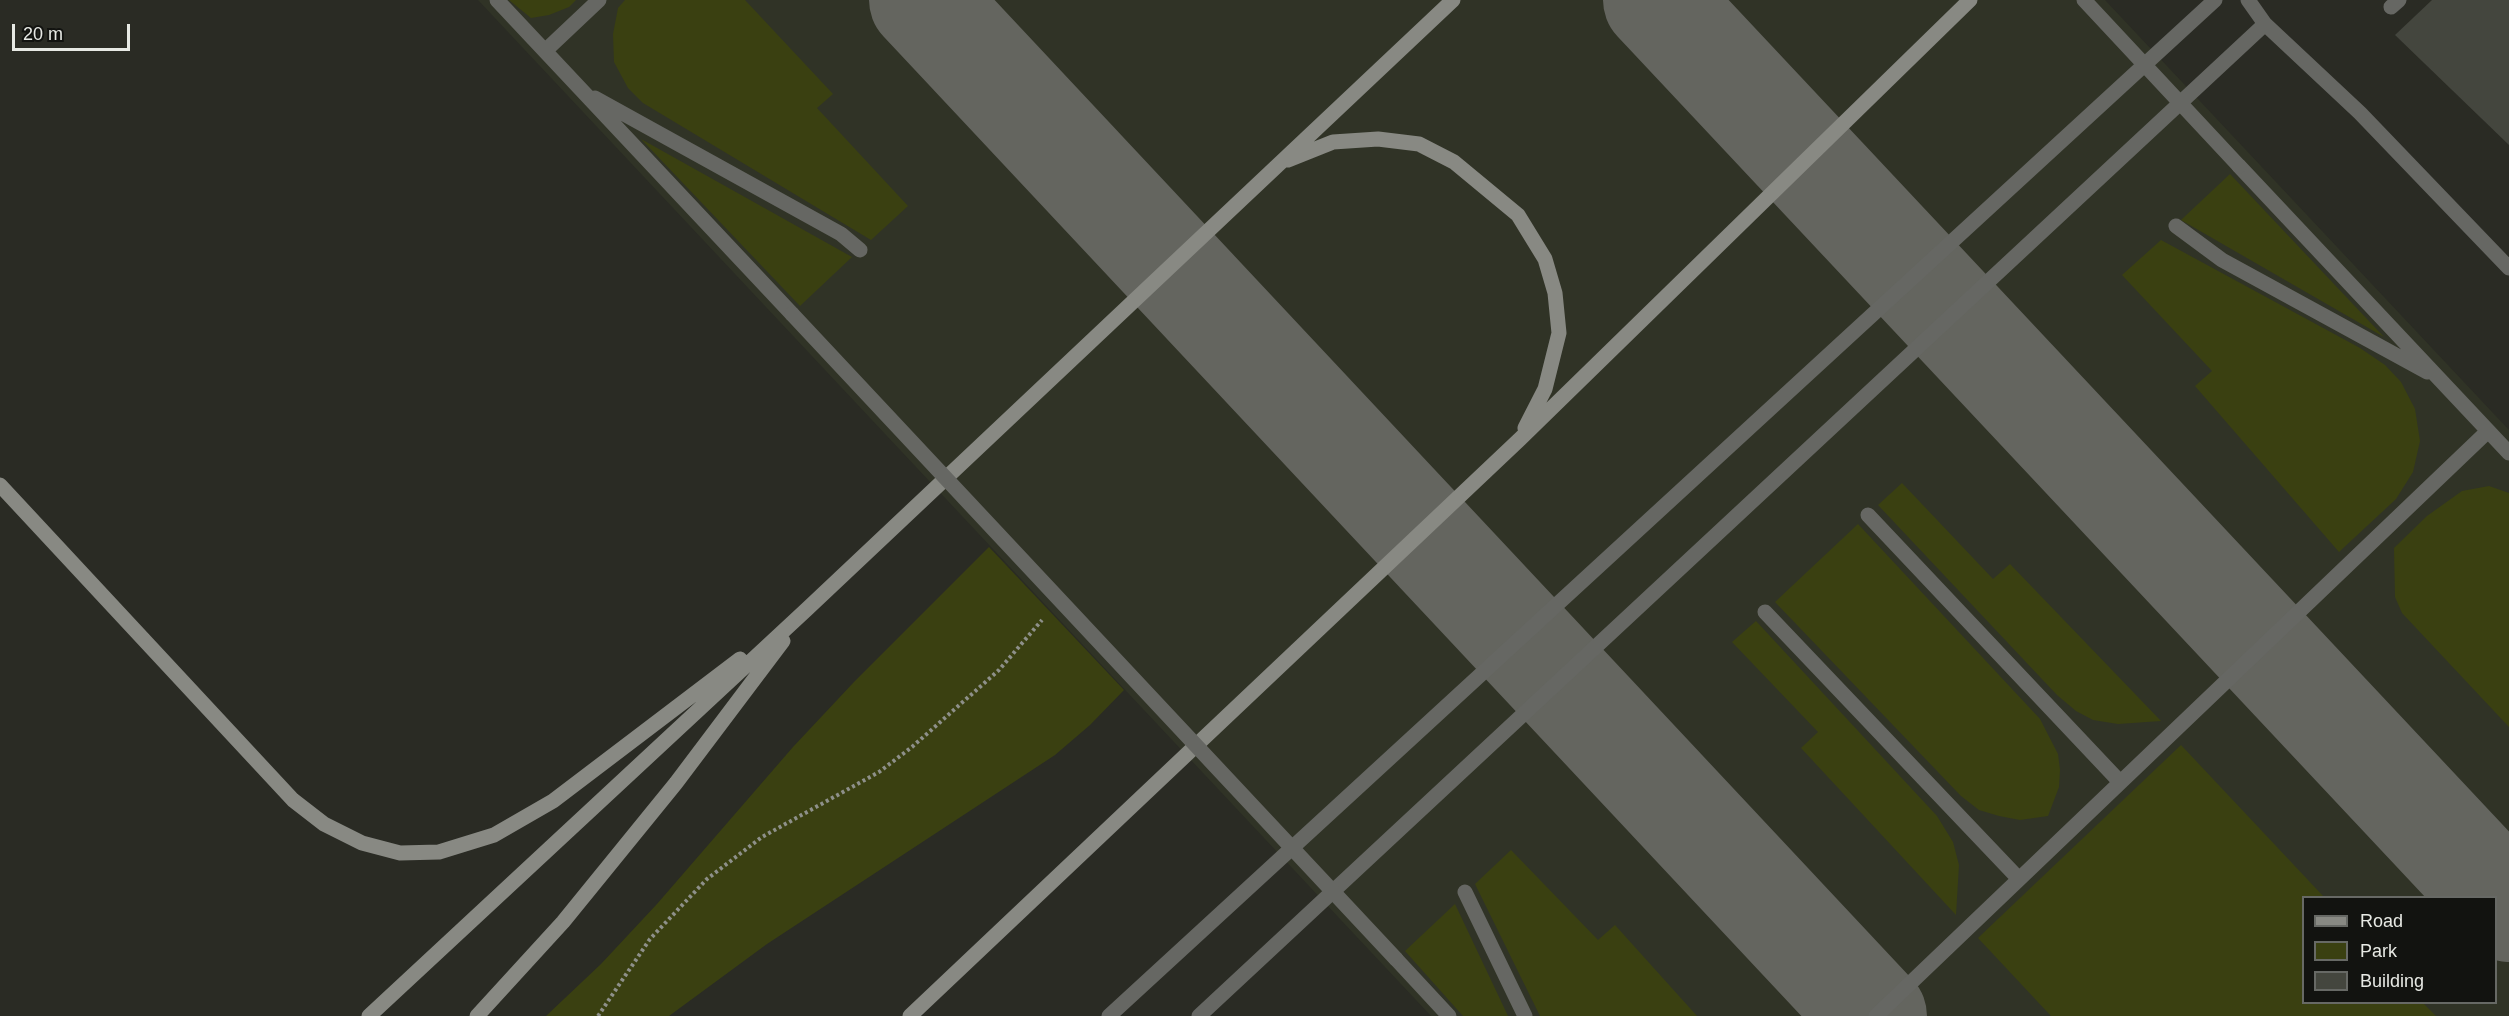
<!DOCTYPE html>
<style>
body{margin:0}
#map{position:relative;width:2509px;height:1016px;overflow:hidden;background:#2a2b24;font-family:Arial,sans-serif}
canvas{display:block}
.legend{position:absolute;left:2302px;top:896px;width:195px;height:108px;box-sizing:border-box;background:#121310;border:2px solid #676965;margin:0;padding:8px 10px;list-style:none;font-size:18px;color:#e7e9e4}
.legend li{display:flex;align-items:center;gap:12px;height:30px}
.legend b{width:30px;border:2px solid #676965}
.scale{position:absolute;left:12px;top:24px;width:118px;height:27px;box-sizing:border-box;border:3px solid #e7e9e4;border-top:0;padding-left:8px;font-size:18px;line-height:21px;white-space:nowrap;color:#e7e9e4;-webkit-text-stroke:4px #121310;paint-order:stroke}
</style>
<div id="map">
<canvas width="2509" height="1016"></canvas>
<ul class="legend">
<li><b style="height:8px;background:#888983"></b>Road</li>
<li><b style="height:16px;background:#3a4011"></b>Park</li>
<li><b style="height:16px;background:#44463e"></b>Building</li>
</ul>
<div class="scale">20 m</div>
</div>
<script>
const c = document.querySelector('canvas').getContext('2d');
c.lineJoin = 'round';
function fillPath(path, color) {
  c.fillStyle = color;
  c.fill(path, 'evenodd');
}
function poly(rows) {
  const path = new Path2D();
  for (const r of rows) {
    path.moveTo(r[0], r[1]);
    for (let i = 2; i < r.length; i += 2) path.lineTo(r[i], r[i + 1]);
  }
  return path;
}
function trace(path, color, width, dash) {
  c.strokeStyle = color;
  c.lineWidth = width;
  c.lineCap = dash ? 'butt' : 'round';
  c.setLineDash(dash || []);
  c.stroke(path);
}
fillPath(poly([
 [478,0,2105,0,2509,430,2509,1016,1431,1016],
 [2304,898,2496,898,2496,1002,2304,1002]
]), '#303326');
fillPath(poly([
 [509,0,576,0,569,7,549,15,531,18],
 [625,0,745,0,833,94,817,108,908,206,871,240,643,103,628,88,614,62,613,34,618,8],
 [641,139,852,257,800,306],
 [2230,174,2384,337,2181,220],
 [2161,240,2360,348,2385,365,2401,382,2415,409,2420,441,2413,472,2396,499,2339,552,2195,386,2212,371,2122,275],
 [1902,483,1993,579,2010,564,2161,721,2118,724,2093,720,2076,711,2057,695,1878,505],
 [2489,486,2509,493,2509,727,2402,613,2395,597,2394,548,2427,516,2462,491],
 [1858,524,2040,719,2058,754,2060,770,2059,787,2048,816,2020,820,1999,816,1979,810,1961,796,1775,602],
 [989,547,1124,690,1090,725,1055,755,767,944,669,1016,546,1016,601,964,657,904,793,747,854,682],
 [1756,621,1937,816,1953,842,1959,865,1956,915,1801,748,1818,732,1732,642],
 [2181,745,2324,897,2304,898,2304,1002,2423,1003,2436,1016,2051,1016,1978,938],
 [1511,850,1598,940,1615,925,1697,1016,1540,1016,1475,884],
 [1455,904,1508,1016,1463,1016,1405,951]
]), '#3a4011');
trace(poly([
 [922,0,1874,1016],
 [1656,0,2509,909]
]), '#64655f', 106);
fillPath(poly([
 [2432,0,2509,0,2509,145,2395,35]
]), '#44463e');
trace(poly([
 [598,1016,650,939,707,879,762,837,879,772,912,747,999,670,1042,620]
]), '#8e908a', 4, [3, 3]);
trace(poly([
 [497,0,792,314],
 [2391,7,2399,0],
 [545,51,599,0],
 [595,98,841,234,860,250],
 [2239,166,2509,453],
 [2176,226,2222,260,2427,372],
 [1868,515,2120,782],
 [1765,612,2019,879],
 [1465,892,1525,1016],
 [1396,959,1449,1016],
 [1876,1016,2488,431]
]), '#666763', 15);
trace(poly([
 [2248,0,2265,24,2360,113,2509,268],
 [1109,1016,2215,0],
 [1199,1016,2265,24]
]), '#666763', 15);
trace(poly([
 [1288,160,1333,142,1378,139,1419,144,1454,162,1518,215,1545,259,1555,293,1559,333,1545,389,1525,428],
 [0,485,293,800,324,824,362,843,400,853,439,852,494,835,553,801,740,659],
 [369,1016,806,610,1453,0],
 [477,1016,563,922,676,783,783,641],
 [910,1016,1520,439,1970,0]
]), '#888983', 15);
trace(poly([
 [2084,0,2239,166],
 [792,314,1396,959]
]), '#666763', 15);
</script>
